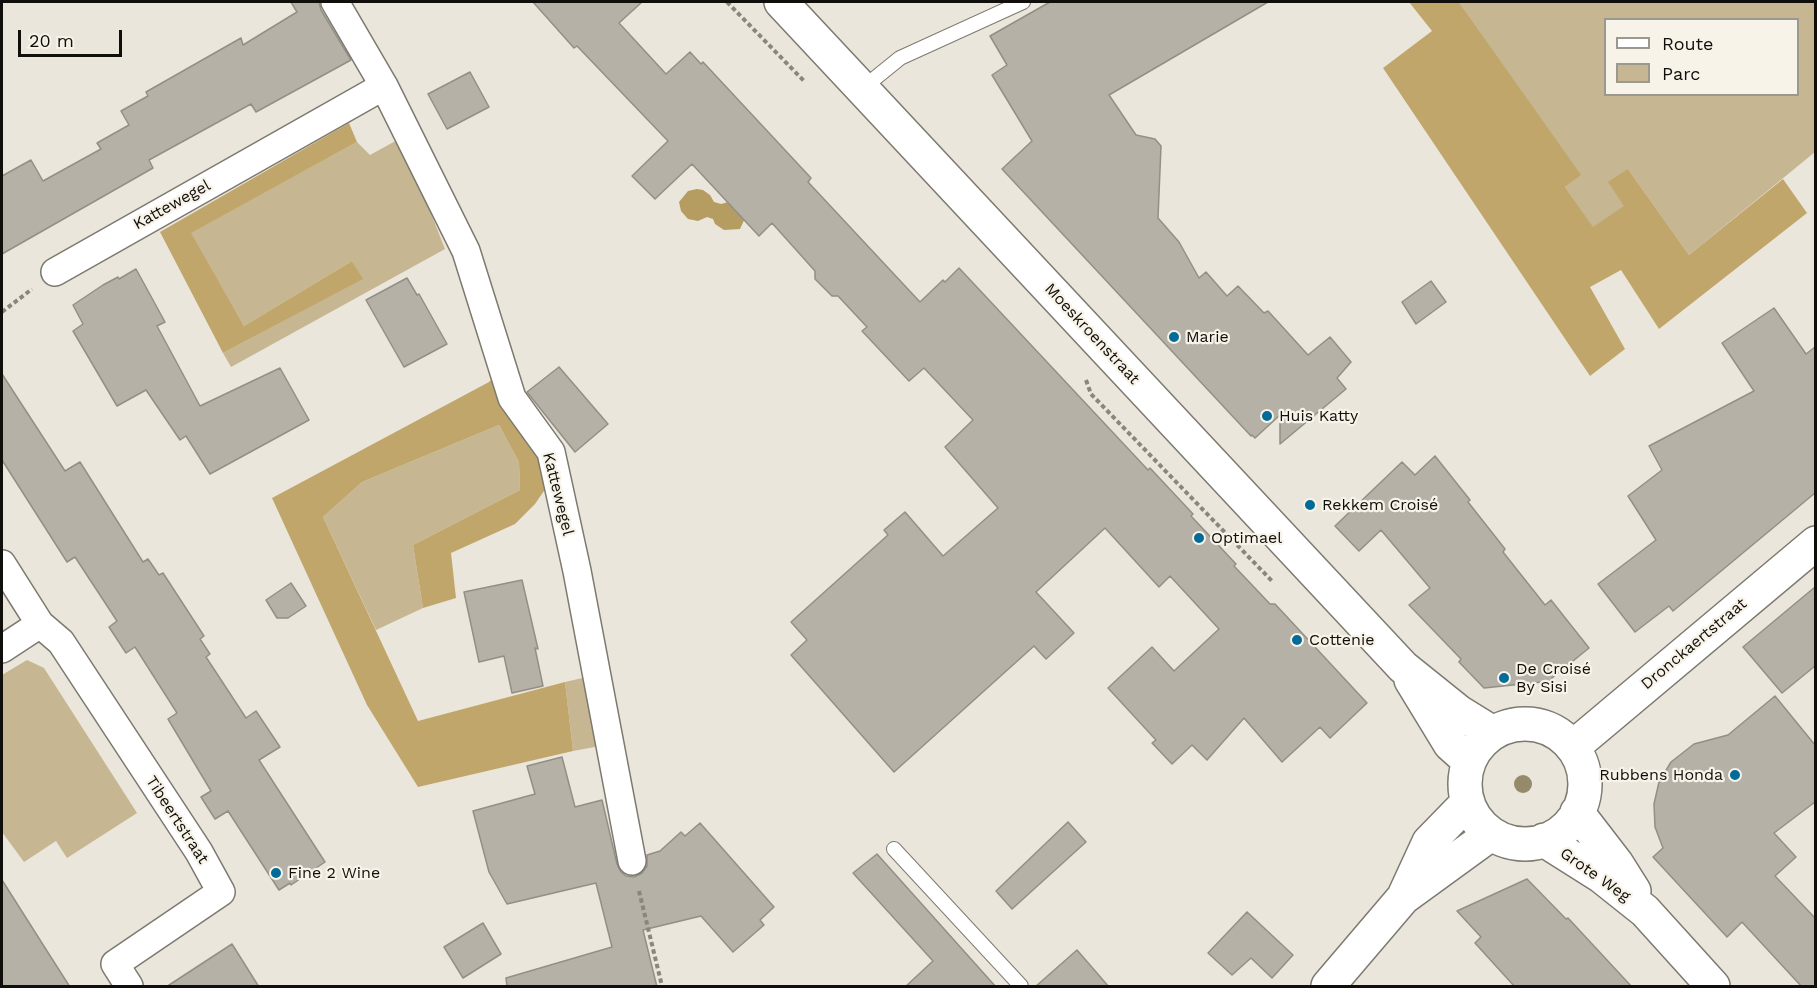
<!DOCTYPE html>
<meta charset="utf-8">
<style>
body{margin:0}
#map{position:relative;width:1817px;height:988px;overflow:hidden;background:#eae6db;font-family:"Work Sans",sans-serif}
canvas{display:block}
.frame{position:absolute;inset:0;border:3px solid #100f0b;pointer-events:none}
.legend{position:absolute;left:1604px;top:18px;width:195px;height:78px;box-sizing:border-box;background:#f8f3e8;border:2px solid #9b9890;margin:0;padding:8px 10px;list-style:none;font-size:18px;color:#100f0b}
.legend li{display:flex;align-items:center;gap:12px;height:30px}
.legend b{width:30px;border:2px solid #9b9890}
.scale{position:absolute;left:18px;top:30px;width:104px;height:27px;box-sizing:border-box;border:3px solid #100f0b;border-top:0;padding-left:8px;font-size:18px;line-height:21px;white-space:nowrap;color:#100f0b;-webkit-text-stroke:4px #f8f3e8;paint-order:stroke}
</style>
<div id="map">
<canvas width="1817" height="988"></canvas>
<div class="frame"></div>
<ul class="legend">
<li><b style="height:8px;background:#fff"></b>Route</li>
<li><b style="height:16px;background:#c6b691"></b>Parc</li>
</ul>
<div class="scale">20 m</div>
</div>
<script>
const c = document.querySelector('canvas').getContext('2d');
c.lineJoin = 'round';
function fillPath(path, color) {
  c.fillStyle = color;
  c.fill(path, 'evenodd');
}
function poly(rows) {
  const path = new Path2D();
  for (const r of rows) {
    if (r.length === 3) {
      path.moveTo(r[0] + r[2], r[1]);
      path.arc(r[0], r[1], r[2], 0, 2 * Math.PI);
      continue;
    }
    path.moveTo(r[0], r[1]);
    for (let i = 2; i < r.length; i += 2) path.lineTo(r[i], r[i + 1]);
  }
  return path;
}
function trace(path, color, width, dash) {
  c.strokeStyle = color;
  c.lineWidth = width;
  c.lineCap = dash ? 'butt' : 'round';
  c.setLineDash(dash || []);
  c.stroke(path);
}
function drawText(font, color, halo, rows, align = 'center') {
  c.font = font + ' "Work Sans",sans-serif';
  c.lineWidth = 4.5;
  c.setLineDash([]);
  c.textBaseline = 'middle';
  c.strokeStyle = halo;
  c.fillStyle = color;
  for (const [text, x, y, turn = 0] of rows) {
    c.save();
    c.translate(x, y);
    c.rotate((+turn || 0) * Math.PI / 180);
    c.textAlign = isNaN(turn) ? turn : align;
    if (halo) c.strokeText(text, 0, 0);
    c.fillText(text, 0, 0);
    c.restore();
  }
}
fillPath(poly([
 [1459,2,1815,2,1815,152,1689,255,1628,169,1625,206,1593,228,1565,187,1580,175],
 [1606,20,1798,20,1798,94,1606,94],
 [401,138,445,249,231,367,223,353,362,279,352,261,244,326,190,233,357,142,370,155],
 [499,425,519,462,520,490,413,545,423,608,376,630,323,517,362,482],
 [27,660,44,668,137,813,67,858,56,841,24,862,2,832,2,675],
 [587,677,600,746,573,751,565,682]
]), '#c6b691');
fillPath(poly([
 [1409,2,1459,2,1581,175,1565,187,1593,227,1624,206,1608,182,1628,169,1689,255,1783,179,1807,213,1659,329,1621,270,1590,287,1625,349,1590,376,1383,68,1432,31],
 [349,123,357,142,191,233,244,326,352,261,363,279,223,353,160,232],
 [493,378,528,435,550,482,535,504,515,524,451,553,456,598,423,608,413,545,520,490,519,462,499,425,362,482,323,517,418,721,565,682,573,751,418,787,367,705,272,498,489,382]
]), '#c0a66b');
fillPath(poly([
 [697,189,703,190,710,195,714,202,721,204,728,202,745,218,740,229,724,230,715,224,713,219,707,217,698,221,688,219,681,211,679,202,688,191]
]), '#b59c61');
const building = poly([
 [291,2,319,2,321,10,351,60,256,112,251,104,149,160,153,168,2,254,2,176,31,160,43,181,101,149,97,143,129,125,121,111,148,96,146,92,241,38,243,45,297,12,291,2],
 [533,2,642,2,619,23,666,74,690,52,701,64,703,62,811,178,808,182,920,302,943,280,945,282,959,268,1148,470,1150,468,1193,514,1191,516,1236,564,1234,566,1270,604,1275,604,1367,703,1330,738,1320,727,1282,762,1244,718,1207,760,1192,745,1172,764,1152,743,1156,740,1108,688,1152,647,1174,671,1219,629,1170,576,1159,587,1105,528,1036,592,1074,633,1046,659,1034,646,894,772,791,655,807,640,791,622,888,535,884,530,905,512,943,556,998,508,945,447,973,420,924,368,909,381,862,331,867,327,838,296,832,296,815,279,815,271,772,223,759,236,692,164,655,199,632,176,668,141,577,46,574,48,533,2],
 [1050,2,1268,2,1109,95,1136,135,1155,139,1161,146,1158,218,1179,242,1199,278,1206,272,1227,296,1238,286,1264,313,1268,311,1308,355,1330,337,1351,362,1337,378,1346,389,1280,444,1280,415,1255,438,1252,435,1251,436,1002,169,1032,141,992,75,1007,65,990,36,1050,2],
 [470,72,489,107,447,129,428,94,470,72],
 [136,269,165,322,157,326,200,406,280,368,309,420,210,474,186,436,180,440,146,390,117,406,73,331,83,324,73,305,103,285,118,277,119,279,136,269],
 [407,278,417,295,419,294,447,344,404,367,366,300,407,278],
 [1431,281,1446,302,1416,324,1402,302,1431,281],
 [1774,308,1806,354,1815,347,1815,493,1673,611,1669,606,1635,632,1598,584,1656,540,1628,496,1662,470,1649,446,1754,391,1722,343,1774,308],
 [559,367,608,424,575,452,527,392,559,367],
 [2,374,65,471,80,462,143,562,148,559,159,575,163,573,204,636,200,639,210,654,206,657,246,718,256,711,280,747,259,760,325,862,291,885,290,883,279,890,228,811,215,819,201,797,211,791,168,719,177,713,135,647,126,653,109,627,117,621,75,557,67,562,2,460,2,374],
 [1435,456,1470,500,1468,502,1505,549,1503,552,1545,605,1551,600,1589,648,1552,678,1552,681,1484,688,1459,662,1461,659,1409,605,1430,588,1381,530,1359,551,1335,526,1402,462,1415,475,1435,456],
 [522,580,538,649,535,648,543,686,512,693,504,656,479,662,464,592,522,580],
 [291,583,306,606,288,618,277,618,266,600,291,583],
 [1815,587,1815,666,1782,693,1743,647,1815,587],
 [1775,696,1815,745,1815,802,1774,833,1796,857,1775,876,1815,918,1815,987,1802,987,1742,922,1727,937,1653,857,1663,848,1655,827,1654,804,1659,782,1671,762,1694,744,1728,735,1775,696],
 [562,757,575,807,602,800,617,864,621,872,626,876,634,877,642,873,647,866,647,855,660,851,681,832,685,836,700,823,774,907,760,920,764,925,733,952,701,916,643,930,657,987,507,987,506,978,612,947,596,883,507,904,489,872,473,811,535,794,527,766,562,757],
 [1068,822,1086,842,1012,909,996,891,1068,822],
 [877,854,996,987,905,987,933,961,853,873,877,854],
 [1527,879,1566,919,1568,918,1632,987,1515,987,1475,943,1481,937,1457,911,1527,879],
 [2,880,47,951,70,987,2,987,2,880],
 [1247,912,1293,955,1272,978,1251,958,1232,975,1208,953,1247,912],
 [483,923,501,954,463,978,444,947,483,923],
 [232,944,259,987,166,987,232,944],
 [1077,950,1109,987,1035,987,1077,950]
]);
fillPath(building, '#b6b1a7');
trace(building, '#938f85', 1.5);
const lane = poly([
 [863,88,900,58,1023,2],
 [894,849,1021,986]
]);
const street = poly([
 [335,2,384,86,466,251,512,398,551,452,577,571,632,861],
 [55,272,384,86],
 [2,564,40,624,61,642,199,852,221,892,115,964,129,986],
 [2,649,40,624]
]);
const secondary = poly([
 [781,2,1403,667,1459,712,1493,733],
 [1411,680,1450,744,1469,761],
 [1525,784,60],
 [1573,747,1816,543],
 [1577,812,1617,864,1634,891],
 [1544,840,1601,876,1645,911,1713,986],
 [1405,894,1429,842,1468,802],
 [1328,986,1403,898,1491,834]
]);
trace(lane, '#7d796f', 16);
trace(street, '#7d796f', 30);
trace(secondary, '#7d796f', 36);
trace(poly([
 [727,2,804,81],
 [2,312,32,289],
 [1086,380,1091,394,1272,581],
 [639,891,662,986]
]), '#89867e', 4, [4.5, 3]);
trace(lane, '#fff', 14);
trace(street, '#fff', 27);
trace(secondary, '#fff', 33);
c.fillStyle = '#958a6a';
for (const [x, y] of [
 [1523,784]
]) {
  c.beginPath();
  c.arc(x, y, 9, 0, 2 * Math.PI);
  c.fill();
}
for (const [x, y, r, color] of [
 [1174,337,6,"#036b98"],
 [1267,416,6,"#036b98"],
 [1310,505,6,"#036b98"],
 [1199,538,6,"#036b98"],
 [1297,640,6,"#036b98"],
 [1504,678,6,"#036b98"],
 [1735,775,6,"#036b98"],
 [276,873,6,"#036b98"]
]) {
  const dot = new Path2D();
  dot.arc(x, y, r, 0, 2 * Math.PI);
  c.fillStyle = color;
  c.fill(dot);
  trace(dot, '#f8f3e8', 2);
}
drawText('16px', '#100f0b', '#f8f3e8', [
 ["Kattewegel",172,205,-29],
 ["Moeskroenstraat",1092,334,47],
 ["Kattewegel",558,494,76],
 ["Dronckaertstraat",1694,644,-40],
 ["Tibeertstraat",177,820,57],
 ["Grote Weg",1595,875,35]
]);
drawText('16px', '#100f0b', '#f8f3e8', [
 ["Marie",1186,337],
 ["Huis Katty",1279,416],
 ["Rekkem Croisé",1322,505],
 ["Optimael",1211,538],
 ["Cottenie",1309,640],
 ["De Croisé",1516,669],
 ["By Sisi",1516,687],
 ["Rubbens Honda",1723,775,"right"],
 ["Fine 2 Wine",288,873]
], 'left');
</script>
